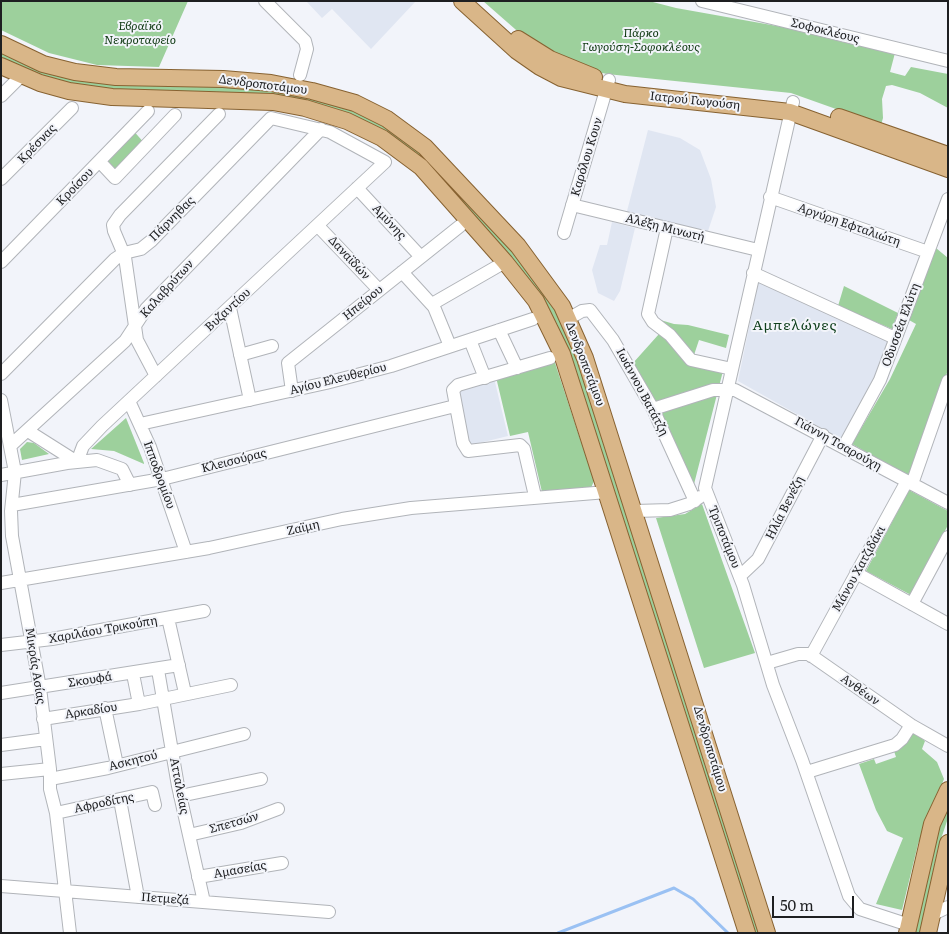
<!DOCTYPE html>
<meta charset="utf-8">
<style>
body{margin:0}
#map{position:relative;width:949px;height:934px;overflow:hidden;background:#f2f4fa;font-family:Literata,serif}
canvas{display:block}
.frame{position:absolute;inset:0;border:2px solid #1e1f21;pointer-events:none}
.scale{position:absolute;left:772px;top:896px;width:82px;height:22px;box-sizing:border-box;border:2px solid #1e1f21;border-top:0;padding-left:6px;font-size:15px;line-height:18px;white-space:nowrap;color:#1e1f21;-webkit-text-stroke:4px #f2f4fa;paint-order:stroke}
</style>
<div id="map">
<canvas width="949" height="934"></canvas>
<div class="frame"></div>
<div class="scale">50 m</div>
</div>
<script>
const c = document.querySelector('canvas').getContext('2d');
c.lineJoin = 'round';
function fillPath(path, color) {
  c.fillStyle = color;
  c.fill(path, 'evenodd');
}
function poly(rows) {
  const path = new Path2D();
  for (const r of rows) {
    path.moveTo(r[0], r[1]);
    for (let i = 2; i < r.length; i += 2) path.lineTo(r[i], r[i + 1]);
  }
  return path;
}
function trace(path, color, width, dash) {
  c.strokeStyle = color;
  c.lineWidth = width;
  c.lineCap = dash ? 'butt' : 'round';
  c.setLineDash(dash || []);
  c.stroke(path);
}
function drawText(font, color, halo, rows, align = 'center') {
  c.font = font + ' Literata,serif';
  c.lineWidth = 4;
  c.setLineDash([]);
  c.textBaseline = 'middle';
  c.strokeStyle = halo;
  c.fillStyle = color;
  for (const [text, x, y, turn = 0] of rows) {
    c.save();
    c.translate(x, y);
    c.rotate((+turn || 0) * Math.PI / 180);
    c.textAlign = isNaN(turn) ? turn : align;
    if (halo) c.strokeText(text, 0, 0);
    c.fillText(text, 0, 0);
    c.restore();
  }
}
fillPath(poly([
 [306,1,416,1,371,49,332,9,322,18],
 [648,130,680,138,700,150,711,179,716,207,707,234,626,215],
 [612,222,635,228,620,291,614,301,598,293,592,270,600,245,607,245],
 [759,279,890,340,870,391,841,439,738,381],
 [494,378,508,436,467,446,456,398,460,388]
]), '#e0e6f2');
fillPath(poly([
 [1,1,188,1,159,67,97,65,49,53,1,30],
 [483,1,649,1,676,8,805,31,895,53,890,72,905,76,911,67,948,74,948,108,920,93,892,85,886,86,882,99,883,118,881,125,791,93,607,74,584,69,531,43],
 [1,51,179,84,260,88,333,102,372,118,414,145,521,259,553,305,573,345,761,933,754,933,574,365,557,324,536,289,359,119,63,84,16,66,1,58],
 [131,128,146,145,115,178,100,162],
 [936,248,948,258,948,370,910,477,852,444,890,379,916,324,909,320],
 [844,286,898,313,892,329,838,306],
 [657,319,674,324,688,325,729,335,726,348,699,340,693,358,724,367,693,488,633,363,659,334],
 [554,360,594,481,591,488,542,492,528,432,510,436,496,377],
 [126,418,144,463,144,464,114,451,91,449],
 [27,442,34,443,49,454,22,460,20,449],
 [909,490,948,511,948,525,911,595,866,571],
 [702,504,755,653,704,668,656,518,685,514],
 [910,733,915,733,925,741,922,749,937,762,944,779,918,844,902,910,876,904,903,838,887,831,876,810,859,764,874,759,876,764,896,757,894,751],
 [948,805,948,818,938,848,920,933,913,933,938,825]
]), '#9dd09c');
trace(poly([
 [558,933,674,888,693,899,728,933]
]), '#9ac1f3', 3);
const minor = poly([
 [265,1,305,41,307,49,300,75],
 [702,1,948,61],
 [1,96,21,76],
 [793,102,705,488,743,585,773,685,802,760,849,896,860,909,909,925],
 [100,162,115,178,175,115],
 [1,179,72,108],
 [357,188,421,257],
 [770,197,928,252],
 [572,205,758,250],
 [318,226,379,290],
 [667,228,648,314,653,322,670,335,691,360,732,369],
 [564,233,609,80],
 [1,262,148,111],
 [402,272,434,307,450,346],
 [753,273,895,338],
 [432,304,505,262],
 [230,308,250,400],
 [568,319,582,311,590,310,613,340,653,409,695,501],
 [499,330,517,368],
 [470,340,485,378],
 [240,355,272,346],
 [1,374,115,259,124,253,141,249,151,241,271,118,330,132,385,162,102,426,83,446,77,462],
 [156,376,137,340,125,257,114,231,113,225,120,215,219,114],
 [292,391,288,363,460,226],
 [1,400,15,472,11,511,12,536,40,688,50,769,50,789,56,813,70,933],
 [129,401,150,447,186,552],
 [653,409,713,390,735,390,948,503],
 [140,424,326,383,391,366,533,319],
 [28,431,77,462],
 [10,446,125,341,146,309,321,129],
 [844,446,880,380,948,199],
 [1,475,67,463,97,460,122,469,130,485],
 [912,484,948,381],
 [535,496,524,449,520,445,468,451,463,443,453,390,458,385,550,358],
 [12,505,162,479,455,406],
 [635,511,670,510,689,504,700,497],
 [856,573,948,624],
 [740,576,758,559,823,435],
 [1,583,209,548,342,519,411,508,607,492],
 [912,604,948,537],
 [168,618,185,693],
 [1,645,52,639,204,611],
 [811,656,907,481],
 [767,663,798,654,809,654,911,725,948,746],
 [158,670,178,786,204,902],
 [133,674,139,704,231,685],
 [1,693,179,665],
 [105,708,117,765],
 [43,719,139,704],
 [1,745,46,739],
 [807,772,895,745,902,739,911,725],
 [1,774,50,769],
 [50,779,108,768,244,734],
 [180,796,261,779],
 [120,800,138,897],
 [56,813,152,792,155,805],
 [189,835,241,823,278,809],
 [198,877,282,863],
 [1,886,329,912],
 [931,915,948,907]
]);
const major = poly([
 [462,1,517,51,540,67,561,78,625,94,790,112,948,169],
 [518,39,550,59,594,77],
 [1,44,43,64,75,72,116,77,223,79,271,83,312,91,355,103,387,119,425,147,518,246,562,306,585,358,767,933],
 [1,66,40,83,69,91,112,97,273,102,305,108,347,121,382,138,421,167,505,262,536,301,562,354,747,933],
 [839,117,948,155],
 [907,933,932,824,948,790],
 [928,933,948,843]
]);
trace(minor, '#b1b4b9', 14);
trace(major, '#876231', 18);
trace(minor, '#fff', 12);
trace(major, '#d9b688', 16);
drawText('italic 12px', '#0e3811', '#f2f4fa', [
 ["Εβραϊκό",140,26],
 ["Νεκροταφείο",140,40],
 ["Πάρκο",641,33],
 ["Γωγούση-Σοφοκλέους",641,47]
]);
drawText('12px', '#1e1f21', '#f2f4fa', [
 ["Σοφοκλέους",825,31,14],
 ["Δενδροποτάμου",263,85,7],
 ["Ιατρού Γωγούση",695,101,6],
 ["Κρέσνας",37,144,-46],
 ["Καρόλου Κουν",587,157,-73],
 ["Κροίσου",75,187,-46],
 ["Πάρνηθας",172,219,-45],
 ["Αμύνης",389,222,47],
 ["Αργύρη Εφταλιώτη",849,225,19],
 ["Αλέξη Μινωτή",665,228,14],
 ["Δαναϊδών",349,258,47],
 ["Καλαβρύτων",167,289,-48],
 ["Ηπείρου",363,303,-39],
 ["Βυζαντίου",228,310,-43],
 ["Οδυσσέα Ελύτη",901,325,-70],
 ["Δενδροποτάμου",585,364,69],
 ["Αγίου Ελευθερίου",338,379,-14],
 ["Ιωάννου Βατάτζη",642,392,62],
 ["Γιάννη Τσαρούχη",838,444,29],
 ["Κλεισούρας",234,461,-14],
 ["Ιπποδρομίου",159,475,70],
 ["Ηλία Βενέζη",785,508,-63],
 ["Ζαϊμη",303,528,-13],
 ["Τριποτάμου",724,537,68],
 ["Μάνου Χατζιδάκι",859,569,-61],
 ["Χαριλάου Τρικούπη",103,630,-10],
 ["Μικράς Ασίας",35,666,81],
 ["Σκουφά",90,680,-9],
 ["Ανθέων",860,690,35],
 ["Αρκαδίου",91,711,-9],
 ["Δενδροποτάμου",710,749,73],
 ["Ασκητού",133,761,-14],
 ["Ατταλείας",179,786,79],
 ["Αφροδίτης",104,803,-12],
 ["Σπετσών",234,823,-16],
 ["Αμασείας",240,870,-10],
 ["Πετμεζά",165,899,4]
]);
c.letterSpacing = '1px';
drawText('14px', '#0e3f1b', '#f2f4fa', [
 ["Αμπελώνες",795,326]
]);
c.letterSpacing = '0px';
</script>
